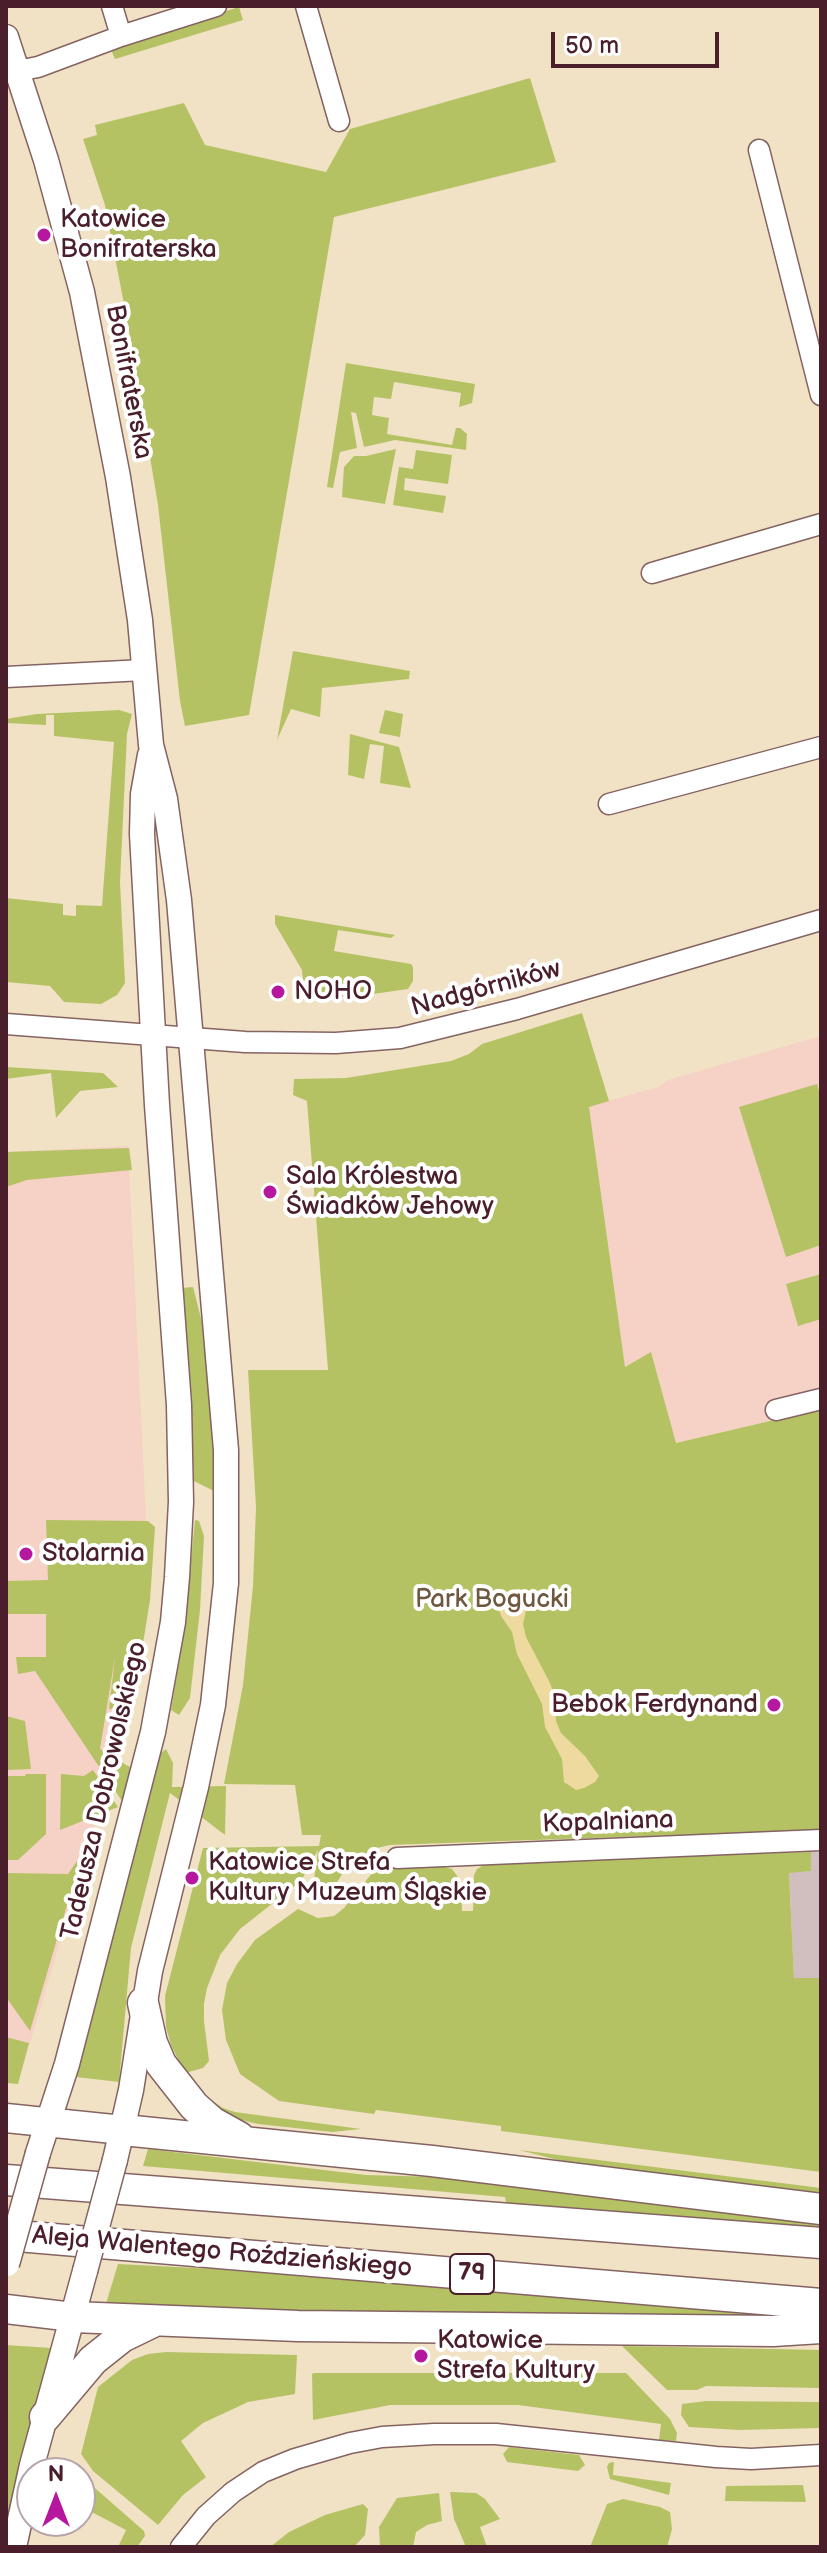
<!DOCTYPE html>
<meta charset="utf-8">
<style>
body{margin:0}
#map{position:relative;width:827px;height:2553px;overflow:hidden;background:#f1e2c5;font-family:"Balsamiq Sans",sans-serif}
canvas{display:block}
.frame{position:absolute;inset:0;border:8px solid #4a1f2b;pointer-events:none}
.north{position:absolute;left:16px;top:2457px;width:80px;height:80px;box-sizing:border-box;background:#fff;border:2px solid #b7a5aa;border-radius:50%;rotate:0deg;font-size:22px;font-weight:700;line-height:32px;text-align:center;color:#4a1f2b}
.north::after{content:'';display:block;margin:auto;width:28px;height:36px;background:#b5179e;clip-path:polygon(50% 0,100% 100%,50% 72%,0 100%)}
.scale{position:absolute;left:551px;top:32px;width:168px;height:36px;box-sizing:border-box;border:4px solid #4a1f2b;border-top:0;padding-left:10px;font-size:24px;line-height:28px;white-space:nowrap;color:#4a1f2b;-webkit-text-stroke:6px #fff;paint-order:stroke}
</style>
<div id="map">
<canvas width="827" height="2553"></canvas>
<div class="frame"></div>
<div class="north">N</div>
<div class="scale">50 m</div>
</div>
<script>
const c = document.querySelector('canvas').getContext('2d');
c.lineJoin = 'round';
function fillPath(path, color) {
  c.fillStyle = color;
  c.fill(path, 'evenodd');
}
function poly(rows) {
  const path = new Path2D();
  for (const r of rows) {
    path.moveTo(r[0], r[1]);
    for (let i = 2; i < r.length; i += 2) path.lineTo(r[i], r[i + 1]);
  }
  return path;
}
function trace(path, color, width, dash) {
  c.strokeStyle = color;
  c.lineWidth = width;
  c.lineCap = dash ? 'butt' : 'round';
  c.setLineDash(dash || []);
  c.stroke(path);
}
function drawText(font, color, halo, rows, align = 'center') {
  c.font = font + ' "Balsamiq Sans",sans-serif';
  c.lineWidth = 8;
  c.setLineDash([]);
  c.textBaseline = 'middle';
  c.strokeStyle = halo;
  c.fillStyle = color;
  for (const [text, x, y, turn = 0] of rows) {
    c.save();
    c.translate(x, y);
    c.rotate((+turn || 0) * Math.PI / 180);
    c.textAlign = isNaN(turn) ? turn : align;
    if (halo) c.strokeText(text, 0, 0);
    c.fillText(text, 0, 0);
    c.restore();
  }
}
fillPath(poly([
 [821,1036,821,1389,774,1401,778,1419,675,1443,651,1352,625,1367,589,1106,659,1087,668,1080],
 [128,1146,146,1518,147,1593,128,1711,22,2070,6,2069,6,1152]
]), '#f6d1c5');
fillPath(poly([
 [811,1852,821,1852,821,1978,794,1979,789,1872,810,1871]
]), '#d1bfbf');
fillPath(poly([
 [239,7,243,20,115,59,110,47],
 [530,78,556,162,334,217,249,715,185,726,180,701,158,505,128,325,105,205,83,139,97,135,95,125,184,103,205,145,326,172,350,129],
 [346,363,475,384,472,403,459,407,461,393,394,382,391,399,374,397,372,415,389,418,387,434,452,445,456,428,460,428,467,434,466,450,395,440,364,447,356,413,351,412,357,448,340,452,333,488,327,487],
 [396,449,385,504,342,497,344,467,354,456,366,456],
 [416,450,452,455,448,484,405,478,404,490,446,496,443,513,393,505,399,467,413,469],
 [293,651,410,671,409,679,322,688,320,717,291,709,277,740],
 [119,710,132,714,127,734,120,882,125,983,117,995,101,1004,64,1002,50,986,6,982,6,898,63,904,63,915,76,916,76,905,102,906,114,742,54,736,54,715,46,715,46,725,6,723,6,719,37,714],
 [385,710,403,714,400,737,379,733],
 [350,734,399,747,411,788,380,783,384,746,370,744,364,779,348,775],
 [275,915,395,935,391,938,338,930,334,951,411,964,413,967,413,981,408,989,359,996,305,1000,302,970,275,924],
 [582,1013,609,1101,589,1107,625,1367,651,1352,676,1443,821,1409,821,1830,390,1845,377,1848,345,1870,331,1891,312,1893,318,1850,301,1881,240,1929,220,1955,207,1988,204,2004,204,2021,209,2061,203,2068,185,2073,171,2045,166,2027,165,1996,203,1848,319,1846,321,1835,302,1835,295,1785,224,1784,243,1685,253,1586,256,1507,248,1370,328,1370,307,1101,293,1095,294,1079,346,1078,451,1061,469,1054,482,1044],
 [6,1067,103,1073,118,1087,80,1091,56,1118,51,1073,6,1079],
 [817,1084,821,1098,821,1245,786,1257,739,1107],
 [129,1148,132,1170,27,1180,6,1187,6,1152],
 [821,1274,821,1319,798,1326,786,1284],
 [193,1287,206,1338,214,1451,216,1488,214,1491,194,1481,182,1288],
 [46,1520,148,1521,155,1527,150,1600,135,1693,129,1708,109,1709,115,1657,100,1749,153,1781,161,1753,166,1749,173,1763,172,1787,226,1786,225,1835,170,1793,131,1948,119,2082,76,2077,151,1792,124,1804,35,1671,18,1674,16,1657,46,1657,46,1614,6,1614,6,1581,48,1580],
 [195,1520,199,1521,204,1536,200,1610,190,1698,179,1715,171,1710,184,1632],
 [6,1716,25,1721,31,1769,7,1770],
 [93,1770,118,1807,60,1830,61,1774,84,1776],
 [26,1774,46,1774,46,1834,18,1860,6,1860,6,1776,25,1776],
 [811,1852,811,1871,789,1873,794,1978,821,1978,821,2172,501,2131,501,2126,376,2110,374,2114,279,2101,240,2074,226,2040,222,2010,227,1983,237,1964,255,1940,298,1909,318,1918,334,1916,344,1908,373,1872,382,1868,441,1866,452,1869,461,1881,462,1911,473,1911,474,1875,477,1869,487,1863],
 [77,1861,80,1861,30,2031,6,1997,6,1873,68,1874],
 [6,2037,29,2043,18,2084,6,2083],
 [204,2095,223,2108,235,2112,361,2129,332,2132,258,2124,229,2117,208,2104],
 [148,2149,366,2175,475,2178,821,2221,821,2230,506,2203,505,2197,143,2166],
 [519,2150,821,2188,821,2197,582,2166],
 [118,2264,214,2269,749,2313,752,2315,750,2317,268,2313,105,2307],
 [6,2345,51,2348,15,2482,6,2531],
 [622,2346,821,2350,821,2388,706,2386,697,2390,667,2390],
 [166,2352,297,2355,295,2394,248,2402,203,2423,181,2441,206,2477,183,2495,158,2525,93,2471,81,2454,98,2387,132,2360,148,2354],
 [314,2373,626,2373,670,2419,677,2433,676,2441,659,2440,661,2424,518,2405,390,2405,313,2420,312,2374],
 [706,2401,821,2402,821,2428,739,2430,689,2427,681,2415,682,2404],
 [509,2447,579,2455,585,2465,578,2471,507,2462,503,2454],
 [614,2462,613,2475,671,2483,669,2495,610,2479,607,2467,609,2463],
 [80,2475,144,2531,145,2536,137,2547,118,2547,126,2530,84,2508,80,2514],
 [803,2485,806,2502,725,2501,726,2486],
 [450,2492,476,2493,485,2499,500,2519,480,2527,487,2547,466,2547,454,2519],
 [439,2493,442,2521,427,2525,416,2532,413,2547,380,2547,379,2527,397,2498],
 [623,2499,660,2507,670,2512,672,2529,667,2547,590,2547,607,2504],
 [363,2504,368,2509,365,2535,354,2547,270,2547,289,2532,325,2515]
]), '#b5c264');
fillPath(poly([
 [512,1597,522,1599,527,1606,523,1624,526,1637,550,1683,554,1694,556,1721,561,1733,585,1756,599,1776,595,1782,584,1788,576,1790,564,1782,562,1759,545,1727,542,1704,517,1654,512,1632,501,1616,498,1606,503,1598]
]), '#eeda9e');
const minor = poly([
 [112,6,121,36],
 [306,6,339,121],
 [6,73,38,67,121,36,216,6],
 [759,150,821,395],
 [652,573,821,524],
 [6,677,144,670],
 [609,804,821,747],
 [6,1024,245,1042,336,1043,400,1038,517,1009,821,920],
 [776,1410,821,1399],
 [397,1858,821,1840],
 [181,2547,206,2516,233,2492,263,2472,295,2459,350,2443,382,2437,434,2434,496,2434,716,2457,751,2459,821,2455]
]);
const tertiary = poly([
 [6,37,46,160,82,292,118,477,140,620,151,745,165,799,179,900,226,1450,226,1583,213,1705,196,1787,150,1971,131,2090,115,2160],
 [38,2153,67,2064,153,1732,173,1622,177,1577,181,1502,179,1405,157,1105,142,834,143,794,150,755],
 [14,2547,32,2465,85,2271]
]);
const secondary = poly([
 [6,2118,123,2130],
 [6,2309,73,2317]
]);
const primary = poly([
 [143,2003,152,2043,161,2064,194,2106,212,2122,239,2137],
 [123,2130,432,2161,821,2209],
 [6,2180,821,2243],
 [6,2235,821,2304],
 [73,2317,298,2326,773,2331,821,2328],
 [45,2417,93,2360,122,2337,153,2322]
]);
trace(minor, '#846361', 23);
trace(tertiary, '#846361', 27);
trace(secondary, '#846361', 31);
trace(primary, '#846361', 33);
trace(minor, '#fff', 20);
trace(tertiary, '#fff', 24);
trace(secondary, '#fff', 28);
trace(primary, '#fff', 30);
const tertiaryBridge = poly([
 [7,2264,38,2153],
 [85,2271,115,2160]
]);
trace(tertiaryBridge, '#846361', 27, []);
trace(tertiaryBridge, '#fff', 24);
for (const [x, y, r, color] of [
 [44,235,8,"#b5179e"],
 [278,992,8,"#b5179e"],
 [270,1192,8,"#b5179e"],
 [26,1554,8,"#b5179e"],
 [774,1705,8,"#b5179e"],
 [192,1878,8,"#b5179e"],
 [421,2356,8,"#b5179e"]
]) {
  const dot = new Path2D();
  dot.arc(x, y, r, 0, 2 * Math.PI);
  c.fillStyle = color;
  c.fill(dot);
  trace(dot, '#fff', 3);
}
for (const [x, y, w] of [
 [472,2274,44]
]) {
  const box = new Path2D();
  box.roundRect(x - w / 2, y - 20, w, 40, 6);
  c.fillStyle = '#fff';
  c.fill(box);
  trace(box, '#4a1f2b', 2);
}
drawText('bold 24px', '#4a1f2b', null, [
 ["79",472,2274]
]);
drawText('26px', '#4a1f2b', '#fff', [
 ["Katowice",60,220],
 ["Bonifraterska",60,250],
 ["NOHO",294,992],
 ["Sala Królestwa",286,1177],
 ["Świadków Jehowy",286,1207],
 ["Stolarnia",42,1554],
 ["Bebok Ferdynand",758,1705,"right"],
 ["Katowice Strefa",208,1863],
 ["Kultury Muzeum Śląskie",208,1893],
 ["Katowice",437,2341],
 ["Strefa Kultury",437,2371]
], 'left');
drawText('26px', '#4a1f2b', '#fff', [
 ["Bonifraterska",128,382,79],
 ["Nadgórników",486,989,-15],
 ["Tadeusza Dobrowolskiego",105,1791,-77],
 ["Kopalniana",608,1823,-2],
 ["Aleja Walentego Roździeńskiego",222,2253,5]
]);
drawText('26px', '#6f583f', '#fff', [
 ["Park Bogucki",492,1600]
]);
</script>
